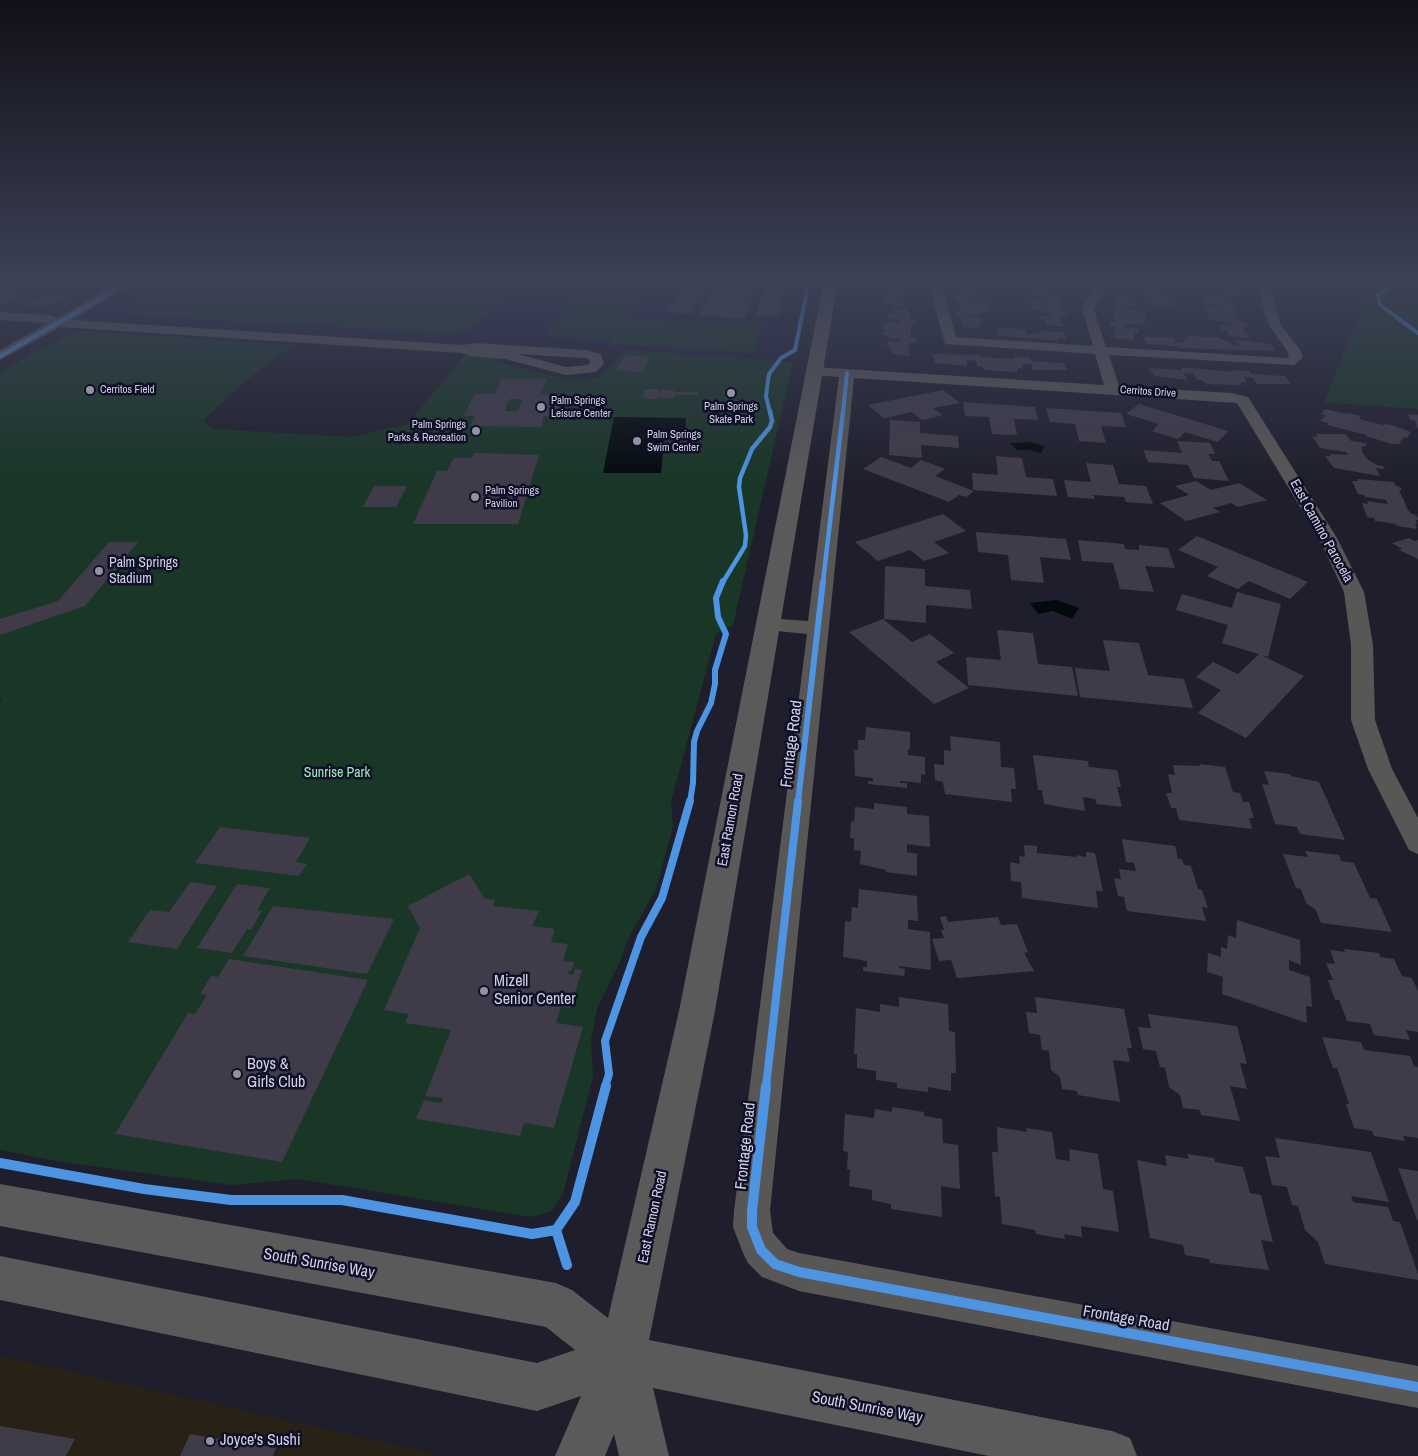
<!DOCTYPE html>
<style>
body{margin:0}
canvas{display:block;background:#1f1e2c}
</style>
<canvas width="1418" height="1456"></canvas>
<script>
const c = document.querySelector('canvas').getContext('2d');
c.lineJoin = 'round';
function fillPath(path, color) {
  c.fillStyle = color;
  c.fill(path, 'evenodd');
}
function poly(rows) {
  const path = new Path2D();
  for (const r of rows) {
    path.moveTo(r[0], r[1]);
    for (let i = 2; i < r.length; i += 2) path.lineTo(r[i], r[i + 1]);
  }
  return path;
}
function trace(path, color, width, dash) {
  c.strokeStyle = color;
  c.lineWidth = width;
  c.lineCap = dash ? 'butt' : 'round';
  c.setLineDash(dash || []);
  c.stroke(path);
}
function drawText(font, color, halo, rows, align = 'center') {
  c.font = font + ' "Archivo Narrow",sans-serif';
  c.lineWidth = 5;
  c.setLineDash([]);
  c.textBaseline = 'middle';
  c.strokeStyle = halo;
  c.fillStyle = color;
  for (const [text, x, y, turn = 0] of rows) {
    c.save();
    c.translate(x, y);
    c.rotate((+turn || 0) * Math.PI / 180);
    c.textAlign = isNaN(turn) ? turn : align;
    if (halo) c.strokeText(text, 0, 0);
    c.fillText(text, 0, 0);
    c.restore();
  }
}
fillPath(poly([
 [0,1356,445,1456,0,1456]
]), '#282116');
fillPath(poly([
 [148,281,798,281,780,354,770,361,653,354,588,345,588,342,522,338,519,342,508,345,88,318,88,316]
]), '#1f1e3c');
fillPath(poly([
 [173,281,328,281,294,310,332,281,515,281,474,328,451,334,133,315,128,308],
 [1371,281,1418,281,1418,409,1324,402,1369,292,1375,286],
 [579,288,641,291,626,318,762,326,754,353,610,344,611,340,544,336],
 [84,331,292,345,238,387,203,421,213,429,350,437,406,425,464,356,471,354,492,356,497,362,571,381,598,378,618,358,622,350,793,362,733,625,716,634,671,802,673,826,656,889,627,941,619,964,597,1009,591,1039,593,1077,563,1194,552,1211,530,1217,298,1179,231,1185,56,1161,0,1150,0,701,2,699,0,698,0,373,67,334]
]), '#193627');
fillPath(poly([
 [614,417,686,418,685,433,665,433,661,473,603,473],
 [1030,442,1045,446,1041,453,1030,450,1017,450,1010,443],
 [1056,600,1079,608,1072,619,1053,611,1038,614,1030,603]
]), '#030a0d');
fillPath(poly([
 [79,281,101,281,99,282,104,282,96,287,74,284],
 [685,281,706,281,691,314,666,312,671,302,674,302],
 [714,281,757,281,745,318,699,316],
 [767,281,787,281,777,317,756,316],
 [878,281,904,281,903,292,906,292,906,296,902,296,903,307,884,304,882,295,893,296,894,293,875,290,877,286,879,286],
 [1055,281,1073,281,1068,286,1054,284],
 [1140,281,1167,282,1170,287,1164,287,1167,293,1154,292,1156,295,1169,296,1171,300,1168,300,1171,305,1153,305,1148,295,1143,294,1140,290,1145,290],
 [1225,281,1238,281,1241,286,1236,285,1243,295,1227,294,1215,284,1228,285],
 [1035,285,1049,286,1052,295,1059,295,1061,300,1057,300,1060,311,1065,311,1067,316,1060,316,1064,327,1046,325,1044,319,1040,319,1039,315,1052,316,1051,313,1031,309,1031,305,1033,305,1029,301,1029,299,1046,298,1046,295,1033,294,1032,290,1035,291],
 [958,286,973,287,975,293,979,293,980,297,966,296,967,299,987,303,988,312,981,313,981,315,969,314,969,317,983,318,983,322,980,322,979,328,963,327,961,317,956,316,955,311,960,312,959,301,954,300,954,296,959,296],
 [2,290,16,290,11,293,25,294,5,304,0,304,0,296,2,295,0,295,0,291],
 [62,294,72,294,56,304,21,305,45,295,59,296],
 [1203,294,1220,295,1225,302,1233,305,1237,310,1232,310,1240,321,1244,322,1247,327,1242,327,1250,338,1230,336,1226,330,1222,330,1219,325,1233,326,1231,323,1209,319,1208,313,1202,309,1210,309,1209,307,1221,308,1219,305,1205,304,1203,300,1207,300],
 [1116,296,1134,299,1134,307,1124,306,1124,309,1145,313,1145,325,1124,324,1125,327,1139,329,1139,333,1134,333,1134,340,1115,338,1115,326,1110,326,1110,321,1115,321,1115,310,1111,310,1111,305,1116,305],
 [893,308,909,309,909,320,915,320,915,325,911,325,911,337,916,338,916,343,909,343,909,356,892,354,891,347,887,347,887,341,901,342,901,339,889,338,889,336,881,335,882,331,885,331,882,323,901,322,901,320,888,319,888,314,892,315],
 [998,328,1026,329,1027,334,1040,334,1039,331,1064,332,1066,339,1057,338,1058,341,996,335,997,329],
 [1187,335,1207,338,1206,337,1218,337,1222,340,1228,341,1231,345,1239,346,1236,340,1271,344,1276,351,1178,348,1177,346,1146,344,1143,337,1173,337,1176,342,1185,343,1182,338,1188,339,1186,336],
 [933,354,981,355,982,357,1014,359,1014,357,1030,358,1030,361,1064,363,1067,370,1033,370,1032,364,1022,364,1023,369,1018,368,1017,372,984,370,982,366,977,366,976,361,967,360,967,366,935,363],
 [625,355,650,357,642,372,616,370],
 [1181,367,1233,372,1232,370,1249,371,1251,374,1285,376,1291,384,1257,384,1253,378,1244,377,1247,383,1240,382,1242,385,1206,384,1202,380,1197,380,1194,374,1184,373,1187,380,1155,376,1148,368,1182,370],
 [501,379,547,379,541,394,566,394,559,416,544,416,541,427,470,426,475,416,464,416,474,394,495,394],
 [509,399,523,399,518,411,505,411],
 [649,389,659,389,659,392,662,390,674,390,674,392,698,392,698,395,678,395,674,396,674,398,661,398,661,396,659,396,659,399,647,399,647,397,643,397,644,391],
 [943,390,960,403,933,408,943,415,922,420,912,412,884,418,868,405],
 [963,402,1035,407,1038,420,1014,419,1017,435,992,434,989,417,965,416],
 [1139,404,1228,431,1218,442,1185,432,1178,439,1152,431,1159,424,1126,414],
 [1046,408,1121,413,1126,427,1101,426,1106,443,1079,441,1075,424,1050,422],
 [1325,409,1346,414,1347,413,1361,416,1359,419,1383,425,1385,424,1392,425,1411,432,1407,438,1403,437,1399,444,1392,444,1366,436,1367,435,1327,425,1328,423,1320,421,1326,415,1321,414],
 [1408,414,1418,415,1418,430,1415,421,1410,420],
 [890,420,920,422,920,433,958,436,959,448,921,445,922,458,889,455],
 [1316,434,1346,434,1351,441,1365,443,1367,446,1362,446,1363,447,1361,447,1363,450,1361,450,1367,459,1377,465,1383,466,1385,469,1376,468,1380,476,1334,468,1325,456,1331,456,1330,454,1348,455,1346,452,1320,448,1312,436,1318,437],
 [1177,441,1210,443,1215,454,1208,454,1212,461,1219,461,1229,481,1194,478,1188,465,1148,462,1143,450,1182,453],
 [474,453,539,455,518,524,413,524,437,471,447,471,454,458,472,458],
 [996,456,1022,458,1026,477,1053,479,1057,496,973,490,972,473,998,475],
 [881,457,911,468,921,460,945,469,935,476,974,491,966,497,959,495,949,502,863,469],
 [1086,463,1113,465,1119,484,1146,486,1153,504,1126,502,1124,497,1093,495,1095,499,1068,497,1064,480,1091,482],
 [1357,479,1394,482,1396,486,1400,487,1402,490,1399,490,1408,510,1412,514,1416,515,1418,518,1418,520,1416,520,1417,524,1415,524,1417,529,1397,526,1396,524,1375,521,1374,518,1367,517,1362,503,1368,504,1367,501,1388,504,1386,500,1365,497,1364,495,1358,494,1352,481,1358,481],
 [1196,481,1211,490,1239,483,1267,500,1238,507,1231,503,1213,508,1220,512,1186,521,1160,503,1189,495,1175,486],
 [374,486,407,486,396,507,363,507],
 [943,514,966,531,934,542,949,553,924,561,910,550,878,561,855,542],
 [976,532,1066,539,1071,560,1040,557,1044,583,1011,580,1008,555,978,552],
 [1197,536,1308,582,1290,599,1249,581,1238,589,1207,576,1218,567,1178,550],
 [1409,538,1415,541,1418,540,1418,559,1399,550,1402,549,1392,543],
 [1078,540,1124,544,1125,549,1139,550,1139,545,1168,548,1175,568,1145,566,1154,592,1120,589,1113,563,1082,561],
 [109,542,138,542,85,606,0,635,0,619,58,601],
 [885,566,925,569,925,586,970,590,972,609,926,605,926,623,884,619],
 [1237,592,1281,604,1268,657,1222,643,1228,625,1176,610,1182,594,1232,608],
 [883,619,912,642,930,634,954,653,936,662,969,688,934,704,849,632],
 [997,630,1033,633,1038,664,1072,667,1078,696,968,685,966,657,1001,660],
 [1103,640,1139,643,1148,675,1184,679,1193,708,1080,697,1075,668,1110,671],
 [1259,654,1304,676,1246,738,1198,713,1221,690,1196,677,1213,662,1238,674],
 [866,727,910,732,910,749,908,749,908,755,925,757,925,775,921,774,921,783,900,781,900,783,907,783,907,788,868,784,868,781,873,781,873,778,855,776,854,750,858,750,858,740,865,740],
 [950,736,1000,742,1001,767,1014,768,1016,789,1011,789,1012,802,945,794,943,782,935,780,934,764,944,765,944,750,951,751],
 [1033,755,1088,761,1089,767,1117,770,1121,787,1117,787,1122,807,1097,804,1095,799,1083,797,1085,811,1044,804,1042,790,1038,790],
 [1199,764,1225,767,1233,792,1240,793,1243,802,1249,802,1254,818,1249,818,1252,829,1179,820,1176,808,1171,808,1166,793,1172,793,1168,774,1175,775,1173,765,1200,766],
 [1264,771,1290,774,1291,776,1319,782,1345,840,1300,834,1297,827,1275,824,1262,784,1269,785],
 [874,803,907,807,907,814,929,816,930,847,907,844,907,852,917,854,917,876,886,872,886,870,860,864,861,851,854,850,854,838,850,838,851,821,854,822,855,807,874,809],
 [220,827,310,838,296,862,307,864,299,876,195,863],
 [1122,839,1175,846,1178,859,1182,859,1184,865,1191,866,1198,889,1202,890,1208,908,1202,907,1206,921,1127,911,1124,897,1118,896,1114,878,1121,879,1119,869,1136,871,1134,863,1126,862],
 [1024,845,1037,846,1037,853,1077,857,1076,855,1086,857,1086,852,1095,853,1103,891,1096,891,1098,908,1022,898,1021,882,1011,881,1010,862,1020,864,1019,856,1025,857],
 [1305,851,1339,855,1341,861,1354,863,1370,898,1377,899,1392,932,1321,923,1316,910,1306,903,1301,889,1296,888,1283,854,1308,857],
 [469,874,485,899,495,900,493,906,539,911,532,926,555,929,551,942,568,944,563,961,574,962,572,970,569,970,568,974,573,975,575,969,582,970,570,1008,561,1007,556,1023,583,1027,554,1128,524,1123,520,1136,416,1119,424,1100,441,1103,443,1098,425,1096,451,1030,405,1023,409,1014,384,1010,420,928,408,906],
 [190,882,217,886,177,949,128,942,150,910,169,912],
 [237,884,270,888,257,910,262,911,251,930,247,929,232,953,197,948],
 [859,889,917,896,918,921,908,920,908,929,930,932,931,970,899,966,899,968,905,969,904,976,863,971,863,967,867,967,867,961,843,957,845,921,851,922,852,907,858,908],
 [273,906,394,919,367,974,243,956],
 [946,916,948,922,998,917,1001,925,1017,924,1028,952,1024,953,1034,971,957,978,951,960,939,961,932,939,944,938,941,930,944,930,940,917],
 [1237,920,1300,940,1301,965,1289,960,1289,970,1310,977,1312,1007,1306,1006,1307,1023,1222,994,1223,977,1207,972,1208,953,1221,957,1221,947,1227,949,1228,935,1236,938],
 [1344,949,1379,953,1380,957,1394,959,1402,976,1412,978,1418,991,1418,1032,1406,1030,1410,1040,1374,1035,1370,1024,1347,1021,1339,1000,1335,1000,1328,980,1333,980,1326,963,1335,964,1330,950,1345,952],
 [229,959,368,980,282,1162,115,1134,188,1013,195,1014,207,995,200,994,211,976,218,977],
 [899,997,948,1004,949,1031,955,1032,956,1073,951,1073,951,1091,928,1087,928,1092,897,1088,897,1083,876,1080,876,1071,857,1068,857,1054,854,1054,856,1008,880,1012,880,1004,899,1007],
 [1035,997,1124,1009,1132,1048,1127,1048,1130,1062,1113,1060,1120,1102,1078,1095,1077,1091,1062,1089,1060,1077,1051,1070,1049,1051,1042,1050,1040,1035,1029,1033,1026,1012,1037,1013],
 [1148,1014,1237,1026,1247,1064,1240,1063,1247,1089,1230,1086,1240,1121,1201,1115,1200,1110,1183,1108,1180,1095,1169,1087,1165,1068,1160,1067,1156,1051,1143,1049,1138,1027,1151,1028],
 [1322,1037,1361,1042,1364,1050,1410,1056,1414,1066,1418,1067,1418,1138,1403,1136,1405,1141,1374,1136,1372,1131,1354,1128,1346,1104,1349,1104,1337,1068,1333,1068],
 [892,1107,924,1112,924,1116,942,1119,943,1143,958,1145,960,1189,941,1186,942,1217,891,1209,891,1204,872,1200,872,1190,849,1186,850,1170,847,1169,848,1152,843,1151,845,1114,874,1118,875,1109,892,1112],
 [997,1127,1027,1132,1026,1128,1052,1132,1056,1159,1070,1161,1069,1149,1098,1154,1103,1189,1113,1191,1119,1232,1081,1226,1082,1237,1064,1234,1065,1239,1036,1234,1035,1230,1002,1224,1000,1197,995,1196,992,1152,998,1152],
 [1275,1138,1371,1152,1389,1202,1351,1196,1353,1202,1388,1207,1393,1221,1400,1222,1418,1274,1418,1280,1325,1264,1318,1242,1305,1230,1298,1206,1292,1205,1287,1187,1272,1185,1265,1156,1280,1158],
 [1187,1154,1214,1158,1215,1162,1243,1167,1250,1193,1261,1195,1273,1242,1261,1240,1269,1270,1210,1263,1209,1259,1185,1255,1183,1245,1150,1238,1137,1160,1167,1166,1165,1155,1189,1159],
 [1398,1168,1418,1171,1418,1222],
 [0,1426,75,1439,66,1456,0,1456],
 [190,1434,276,1448,273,1456,180,1456]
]), '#403b49');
fillPath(poly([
 [122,281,137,281,72,320,463,345,476,343,586,350,601,354,604,364,596,372,566,375,505,359,470,356,461,353,60,327,0,360,0,350,48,323,0,320,0,312,50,315,58,318,122,281],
 [517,354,585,358,589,359,590,363,587,365,566,367,517,354],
 [928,281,940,281,956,337,1093,346,1082,309,1098,281,1110,281,1094,309,1106,347,1287,358,1289,356,1287,351,1269,325,1255,281,1267,281,1281,325,1301,351,1303,358,1294,365,1109,355,1119,386,1231,393,1248,397,1337,538,1364,592,1373,645,1375,720,1392,769,1418,818,1418,854,1409,850,1368,769,1351,720,1351,645,1344,592,1319,538,1237,403,854,378,770,1211,773,1233,787,1249,799,1253,1418,1366,1418,1408,799,1291,762,1277,748,1263,743,1253,733,1227,734,1211,807,634,767,630,760,629,757,624,760,619,767,618,808,621,839,377,813,375,808,374,806,371,808,368,813,367,1104,385,1095,354,945,344,928,281]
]), '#595756');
fillPath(poly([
 [824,281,838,281,715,1011,649,1340,1112,1431,1130,1438,1137,1456,989,1456,653,1388,669,1456,619,1456,614,1434,605,1456,555,1456,581,1396,537,1411,0,1300,0,1256,537,1363,575,1350,546,1327,0,1226,0,1184,556,1283,572,1290,608,1318,679,1011,824,281]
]), '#5b5a5a');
trace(poly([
 [1380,281,1387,285,1388,289,1378,295,1380,305,1418,333],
 [0,356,131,281],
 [770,413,766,396,769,374,781,358,795,350,809,281],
 [843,413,847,373]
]), '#4d94e3', 4);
trace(poly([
 [723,582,745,546,746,535,739,487,740,478,752,449,770,427,772,421,770,411],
 [823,582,843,411]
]), '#4d94e3', 4.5);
trace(poly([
 [690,802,693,783,694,742,697,731,711,703,715,684,715,670,726,634,718,617,716,598,723,581],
 [798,802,823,581]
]), '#4d94e3', 6);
trace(poly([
 [605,1087,609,1074,605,1041,641,937,662,898,690,801],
 [766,1087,798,801]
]), '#4d94e3', 8);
trace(poly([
 [766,1086,752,1211,752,1227,761,1250,775,1264,799,1272,1418,1387],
 [0,1163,144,1189,231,1200,342,1200,532,1234,556,1230,567,1265],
 [556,1230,575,1202,606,1086]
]), '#4d94e3', 10);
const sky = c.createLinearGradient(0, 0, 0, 485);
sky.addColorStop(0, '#111018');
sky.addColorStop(0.58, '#3c4156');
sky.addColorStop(1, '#3c415600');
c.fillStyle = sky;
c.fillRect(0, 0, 1418, 485);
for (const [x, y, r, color] of [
 [90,390,5,"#9292a3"],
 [731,393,5,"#9292a3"],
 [541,407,5,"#9292a3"],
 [476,431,5,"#9292a3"],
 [637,441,5,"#9292a3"],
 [475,497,5,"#9292a3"],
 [99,571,5,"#9292a3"],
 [484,991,5,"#9292a3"],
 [237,1074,5,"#9292a3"],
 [210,1441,5,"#9292a3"]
]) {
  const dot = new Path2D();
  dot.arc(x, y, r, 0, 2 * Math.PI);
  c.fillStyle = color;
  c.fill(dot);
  trace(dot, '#100f28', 2);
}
drawText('11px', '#d0d1e3', '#100f28', [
 ["Cerritos Field",100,390],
 ["Palm Springs",551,401],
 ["Leisure Center",551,414],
 ["Palm Springs",731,407,"center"],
 ["Skate Park",731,420,"center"],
 ["Palm Springs",466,425,"right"],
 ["Parks & Recreation",466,438,"right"],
 ["Palm Springs",647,435],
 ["Swim Center",647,448],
 ["Palm Springs",485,491],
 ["Pavilion",485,504]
], 'left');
drawText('11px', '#d0d1e3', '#100f28', [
 ["Cerritos Drive",1148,392,4]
]);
drawText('14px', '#d0d1e3', '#100f28', [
 ["East Camino Parocela",1321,531,61],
 ["East Ramon Road",731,820,-80],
 ["East Ramon Road",653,1217,-78]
]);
drawText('14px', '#d0d1e3', '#100f28', [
 ["Palm Springs",109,563],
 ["Stadium",109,579]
], 'left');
drawText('14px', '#9fecbb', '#100f28', [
 ["Sunrise Park",337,773]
]);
drawText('16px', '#d0d1e3', '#100f28', [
 ["Frontage Road",792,744,-83],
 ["Frontage Road",746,1146,-84],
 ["South Sunrise Way",319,1264,10],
 ["Frontage Road",1126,1319,10],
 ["South Sunrise Way",867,1408,11]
]);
drawText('16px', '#d0d1e3', '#100f28', [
 ["Mizell",494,982],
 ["Senior Center",494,1000],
 ["Boys &",247,1065],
 ["Girls Club",247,1083],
 ["Joyce's Sushi",220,1441]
], 'left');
</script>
